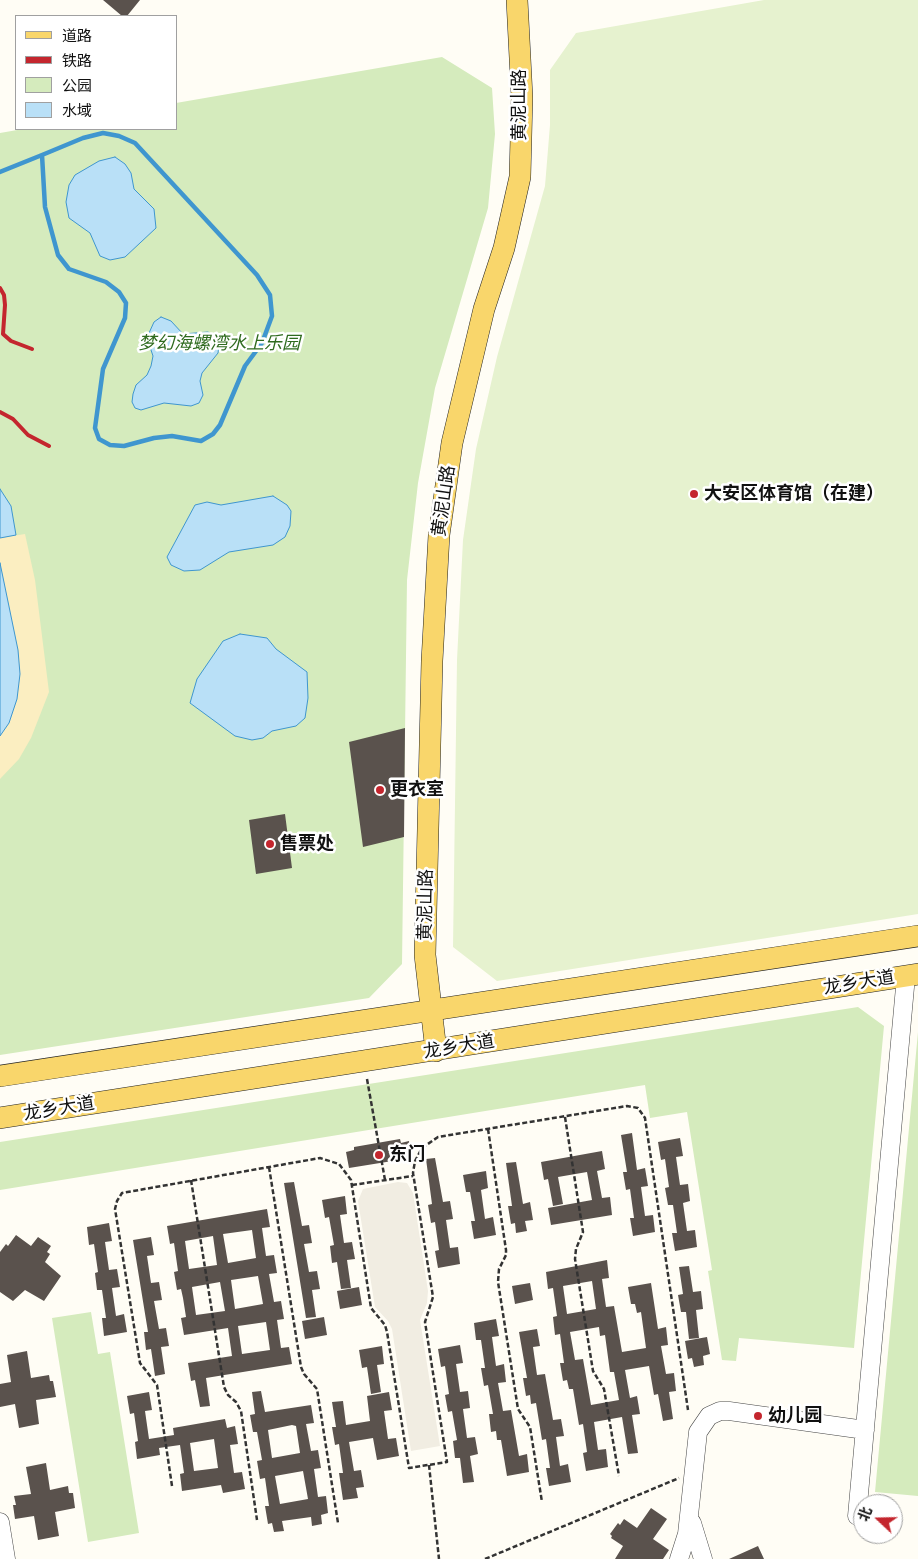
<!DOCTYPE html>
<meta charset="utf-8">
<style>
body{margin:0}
#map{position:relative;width:918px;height:1559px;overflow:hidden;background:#fffdf5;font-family:"IBM Plex Serif","Noto Sans SC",serif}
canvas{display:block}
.legend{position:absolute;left:15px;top:15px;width:162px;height:115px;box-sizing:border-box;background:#fff;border:1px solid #a0a0a0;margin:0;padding:6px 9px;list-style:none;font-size:15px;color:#111}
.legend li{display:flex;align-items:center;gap:10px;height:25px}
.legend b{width:25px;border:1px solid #a0a0a0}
.north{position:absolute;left:853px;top:1494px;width:50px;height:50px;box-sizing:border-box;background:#fff;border:1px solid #a0a0a0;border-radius:50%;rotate:291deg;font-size:14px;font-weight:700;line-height:20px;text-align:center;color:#111}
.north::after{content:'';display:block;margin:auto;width:18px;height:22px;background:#c4262e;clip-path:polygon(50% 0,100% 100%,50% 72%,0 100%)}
</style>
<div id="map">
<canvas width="918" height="1559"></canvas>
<ul class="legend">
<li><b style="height:6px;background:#f9d66b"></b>道路</li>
<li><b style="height:6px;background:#c4262e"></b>铁路</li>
<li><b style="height:14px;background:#d5ebbd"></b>公园</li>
<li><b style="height:14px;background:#b9e0f7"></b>水域</li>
</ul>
<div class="north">北</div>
</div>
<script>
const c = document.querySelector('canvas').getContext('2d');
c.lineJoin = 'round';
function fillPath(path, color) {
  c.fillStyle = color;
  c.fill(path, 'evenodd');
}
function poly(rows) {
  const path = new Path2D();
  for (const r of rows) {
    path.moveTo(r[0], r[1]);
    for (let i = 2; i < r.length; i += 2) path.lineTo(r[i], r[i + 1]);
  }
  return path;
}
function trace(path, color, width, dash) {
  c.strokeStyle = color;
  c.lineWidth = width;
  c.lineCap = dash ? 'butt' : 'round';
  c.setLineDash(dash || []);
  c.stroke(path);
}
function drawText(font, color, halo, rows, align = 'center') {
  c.font = font + ' "IBM Plex Serif","Noto Sans SC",serif';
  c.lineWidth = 5;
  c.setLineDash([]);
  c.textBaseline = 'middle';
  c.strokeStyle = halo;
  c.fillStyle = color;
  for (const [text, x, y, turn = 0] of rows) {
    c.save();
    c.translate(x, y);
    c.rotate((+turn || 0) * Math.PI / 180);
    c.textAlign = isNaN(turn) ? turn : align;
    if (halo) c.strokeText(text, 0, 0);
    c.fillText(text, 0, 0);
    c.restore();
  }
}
fillPath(poly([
 [442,57,492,88,495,134,488,208,435,388,418,483,407,580,402,964,369,998,0,1055,0,133,23,129,176,129,176,103],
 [858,1007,884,1026,854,1348,739,1338,736,1361,722,1360,708,1271,712,1270,687,1112,650,1118,645,1085,0,1190,0,1142],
 [918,1032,918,1496,875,1492],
 [91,1312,98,1354,110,1352,139,1533,88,1542,52,1318]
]), '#d5ebbd');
fillPath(poly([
 [25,534,35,580,49,692,31,738,19,759,0,779,0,736,9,723,17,699,18,650,0,563,0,538]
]), '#fbeec1');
fillPath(poly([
 [764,0,918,0,918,914,497,981,453,947,457,660,463,540,476,449,497,357,545,186,550,125,550,70,576,33]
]), '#e6f2cf');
fillPath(poly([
 [398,1182,407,1183,413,1193,428,1291,427,1303,420,1320,440,1446,411,1451,392,1329,388,1321,375,1307,358,1201,363,1189]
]), '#f1ede2');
const water = poly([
 [115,157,125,164,131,173,134,189,154,209,156,228,125,257,110,260,100,256,90,233,69,218,66,202,69,185,75,175,99,161,115,157],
 [161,317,171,321,183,334,208,332,216,337,219,345,218,353,202,373,200,381,203,395,199,403,191,406,164,403,141,410,135,408,132,402,133,394,136,385,147,375,151,366,153,356,149,344,149,333,154,322,161,317],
 [0,489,11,506,16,535,0,538,0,489],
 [273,496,287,505,291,511,290,526,285,537,273,545,229,552,200,570,184,571,171,565,167,557,195,505,207,502,221,505,273,496],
 [0,563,18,650,20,674,17,699,9,723,0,736,0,563],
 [240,634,267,638,276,649,307,672,308,698,305,718,296,726,272,731,263,738,252,740,235,736,190,703,197,679,223,641,240,634]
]);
fillPath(water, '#b9e0f7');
trace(water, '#3f96cf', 1);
trace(poly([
 [0,172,42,155,83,138,103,133,119,136,135,143,257,275,270,295,272,316,262,343,245,366,220,425,213,434,201,441,172,436,154,438,124,446,110,445,99,439,95,428,103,369,125,318,126,303,119,292,106,282,69,269,58,255,45,207,42,155]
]), '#3f96cf', 4.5);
fillPath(poly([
 [103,0,140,0,127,16,122,16],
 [405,728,404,837,363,847,349,742],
 [285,814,292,868,256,874,249,820],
 [632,1133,637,1170,645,1168,648,1186,641,1187,645,1216,653,1215,655,1232,633,1236,630,1218,634,1218,630,1189,626,1190,623,1172,627,1172,621,1135],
 [680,1138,683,1156,676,1157,680,1185,688,1184,690,1201,683,1203,687,1231,695,1230,697,1247,675,1251,672,1233,677,1233,673,1205,668,1205,665,1188,669,1187,665,1159,661,1160,658,1142],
 [400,1139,401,1143,409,1141,411,1158,349,1168,346,1152,354,1150,354,1147],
 [602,1151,605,1169,597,1171,602,1198,610,1197,612,1215,551,1225,548,1208,592,1200,587,1172,558,1177,563,1204,553,1206,548,1179,544,1180,541,1162],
 [435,1158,443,1202,450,1201,453,1219,446,1220,450,1248,458,1247,460,1264,438,1268,435,1251,439,1250,435,1222,431,1223,428,1205,432,1204,426,1159],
 [516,1162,523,1204,530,1202,533,1220,525,1221,527,1231,516,1233,515,1223,511,1224,508,1206,512,1206,506,1163],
 [486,1171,488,1188,481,1190,485,1219,493,1217,496,1235,474,1239,471,1221,475,1221,470,1192,466,1192,463,1175],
 [294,1182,302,1226,309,1225,312,1243,304,1244,309,1272,317,1271,320,1289,312,1290,316,1317,306,1318,284,1183],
 [345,1196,347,1214,340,1215,344,1243,352,1242,355,1259,347,1260,351,1288,341,1289,337,1262,332,1263,330,1246,334,1245,329,1217,325,1218,322,1200],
 [267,1209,270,1227,262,1228,266,1256,274,1255,277,1273,269,1274,274,1302,281,1301,284,1319,277,1320,281,1348,289,1347,292,1364,206,1378,210,1406,200,1407,195,1380,191,1381,188,1363,232,1356,228,1328,184,1335,181,1318,186,1317,183,1298,181,1289,177,1290,174,1272,178,1271,174,1243,170,1244,167,1226],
 [252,1230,256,1258,228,1263,223,1234],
 [213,1236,217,1265,189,1269,185,1241],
 [258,1276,263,1304,235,1309,231,1280],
 [220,1282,225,1311,196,1315,192,1287],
 [266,1322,270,1350,242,1354,238,1326],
 [109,1223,112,1241,105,1242,109,1270,117,1269,120,1287,112,1288,116,1316,124,1314,127,1332,104,1336,102,1318,106,1318,102,1290,97,1290,95,1273,98,1272,94,1244,89,1245,87,1227],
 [16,1235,31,1246,38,1237,51,1246,47,1252,50,1254,45,1262,61,1276,44,1301,25,1290,13,1301,0,1292,0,1252,6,1244,8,1246],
 [151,1237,154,1255,147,1256,151,1283,159,1282,162,1300,154,1301,159,1329,166,1328,169,1346,161,1347,165,1374,155,1376,151,1349,146,1350,144,1332,148,1332,133,1240],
 [607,1260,609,1278,602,1279,606,1307,614,1306,622,1352,646,1348,641,1312,637,1313,635,1304,631,1304,628,1287,651,1283,658,1329,666,1327,668,1345,661,1346,666,1374,674,1373,676,1391,669,1392,673,1419,663,1421,658,1394,654,1395,649,1366,625,1370,630,1398,637,1396,640,1414,632,1415,638,1453,628,1454,622,1417,594,1422,598,1450,606,1449,608,1467,586,1471,583,1453,587,1452,583,1424,579,1425,573,1389,569,1389,567,1380,563,1381,560,1363,564,1363,560,1334,555,1335,553,1317,557,1316,553,1288,548,1289,546,1272],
 [592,1281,596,1309,567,1314,563,1286],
 [599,1327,600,1336,605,1335,610,1372,614,1372,619,1400,591,1405,583,1359,575,1360,570,1332],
 [689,1266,693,1292,701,1291,703,1309,696,1310,699,1338,689,1339,686,1312,681,1312,678,1295,683,1294,679,1267],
 [530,1283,533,1300,515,1304,512,1286],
 [359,1287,362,1305,340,1309,337,1291],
 [324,1317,327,1335,305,1339,302,1321],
 [496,1319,499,1336,492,1337,496,1366,504,1364,506,1382,498,1383,503,1411,511,1410,519,1456,527,1454,529,1472,507,1476,501,1440,497,1440,496,1431,491,1432,489,1414,493,1414,488,1385,484,1386,481,1368,485,1368,481,1340,476,1340,474,1323],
 [537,1329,540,1346,533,1347,537,1375,545,1374,553,1420,561,1419,564,1436,556,1437,560,1466,568,1464,571,1482,549,1486,546,1468,550,1468,546,1439,542,1440,536,1403,531,1404,530,1395,526,1396,523,1378,527,1378,519,1332],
 [707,1337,710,1354,703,1356,704,1365,694,1367,692,1358,688,1359,685,1341],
 [460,1345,463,1363,456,1364,460,1392,468,1391,470,1408,463,1409,467,1438,475,1437,478,1454,470,1456,474,1482,463,1483,460,1458,455,1458,453,1441,457,1440,452,1411,448,1412,445,1395,449,1394,445,1366,441,1367,438,1349],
 [382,1346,384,1364,377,1365,381,1392,371,1394,367,1367,362,1368,359,1350],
 [27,1351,31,1378,49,1375,50,1381,53,1381,56,1397,36,1400,39,1424,19,1428,15,1404,0,1407,0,1384,11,1382,7,1355],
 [261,1391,265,1412,311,1405,314,1423,306,1424,311,1451,318,1450,321,1468,314,1469,318,1497,326,1496,328,1513,321,1515,322,1524,312,1526,311,1517,282,1521,284,1531,274,1532,272,1523,268,1524,265,1506,269,1506,265,1478,260,1479,257,1461,262,1460,257,1432,253,1432,250,1415,255,1414,252,1392],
 [292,1425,296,1426,300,1453,272,1458,268,1430],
 [303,1471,308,1499,280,1504,275,1476],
 [149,1392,152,1410,145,1411,149,1439,174,1435,173,1428,225,1419,227,1428,235,1426,238,1444,230,1445,234,1473,242,1472,245,1489,223,1493,221,1485,182,1491,180,1474,184,1473,180,1445,159,1448,160,1455,137,1459,135,1442,138,1441,134,1413,130,1414,127,1396],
 [214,1439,218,1468,194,1471,190,1443],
 [389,1392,392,1410,384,1411,388,1439,396,1438,399,1456,377,1460,373,1438,349,1442,354,1471,361,1470,364,1487,356,1488,358,1498,343,1500,339,1473,343,1473,339,1444,335,1445,332,1427,336,1427,332,1402,343,1401,346,1425,370,1421,367,1396],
 [46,1463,50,1490,68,1486,69,1493,73,1493,75,1508,55,1512,59,1536,38,1540,34,1516,15,1519,13,1505,16,1505,14,1496,31,1494,26,1467],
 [651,1508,667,1519,653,1539,669,1550,663,1559,615,1559,623,1546,611,1538,612,1536,610,1534,618,1523,620,1525,624,1519,637,1528],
 [758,1546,764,1559,729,1559]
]), '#5a524d');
const minor = poly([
 [857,1516,906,976],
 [0,1522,6,1559],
 [692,1523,703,1559],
 [679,1559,687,1534,698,1432,709,1416,720,1411,729,1411,865,1430]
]);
const major = poly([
 [436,1051,425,955,432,661,439,535,452,443,484,309,504,248,520,177,522,97,517,0],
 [0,1076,918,936],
 [0,1118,918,974]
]);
trace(minor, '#444', 19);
trace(major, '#222', 22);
trace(poly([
 [367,1079,385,1180],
 [565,1117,583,1232,576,1249,575,1259,593,1371,604,1389,619,1476],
 [488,1129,506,1250,506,1255,499,1269,498,1282,518,1409,530,1427,542,1502],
 [269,1167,301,1367,304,1374,317,1389,338,1523],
 [191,1180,224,1387,228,1395,236,1402,241,1411,257,1520],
 [352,1185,413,1176],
 [429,1465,439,1559],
 [172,1486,157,1385,140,1363,115,1209,117,1201,122,1193,320,1158,339,1164,351,1180,371,1308,385,1325,387,1332,409,1468,447,1462,425,1322,433,1297,413,1173,415,1161,422,1148,438,1137,627,1106,638,1108,645,1118,688,1410],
 [485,1559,679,1478]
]), '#333', 2.5, [5, 2.5]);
trace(minor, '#fff', 18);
trace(major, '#f9d66b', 21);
trace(poly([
 [0,288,4,295,5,305,3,334,11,341,32,349],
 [0,412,13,419,28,435,49,446]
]), '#c4262e', 4);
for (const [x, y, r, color] of [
 [694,494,5,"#c4262e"],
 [380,790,5,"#c4262e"],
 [270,844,5,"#c4262e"],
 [379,1155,5,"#c4262e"],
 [758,1416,5,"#c4262e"]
]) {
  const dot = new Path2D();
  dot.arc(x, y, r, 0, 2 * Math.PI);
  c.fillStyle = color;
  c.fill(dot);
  trace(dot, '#fff', 2);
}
drawText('18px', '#111', '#fff', [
 ["黄泥山路",520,105,-90],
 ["黄泥山路",444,501,-82],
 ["黄泥山路",426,905,-89],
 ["龙乡大道",859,983,-9],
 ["龙乡大道",459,1047,-9],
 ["龙乡大道",59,1109,-9]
]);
drawText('italic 18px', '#2f6b1f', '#fff', [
 ["梦幻海螺湾水上乐园",219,344]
]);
drawText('bold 18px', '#111', '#fff', [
 ["大安区体育馆（在建）",704,494],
 ["更衣室",390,790],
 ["售票处",280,844],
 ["东门",389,1155],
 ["幼儿园",768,1416]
], 'left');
</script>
